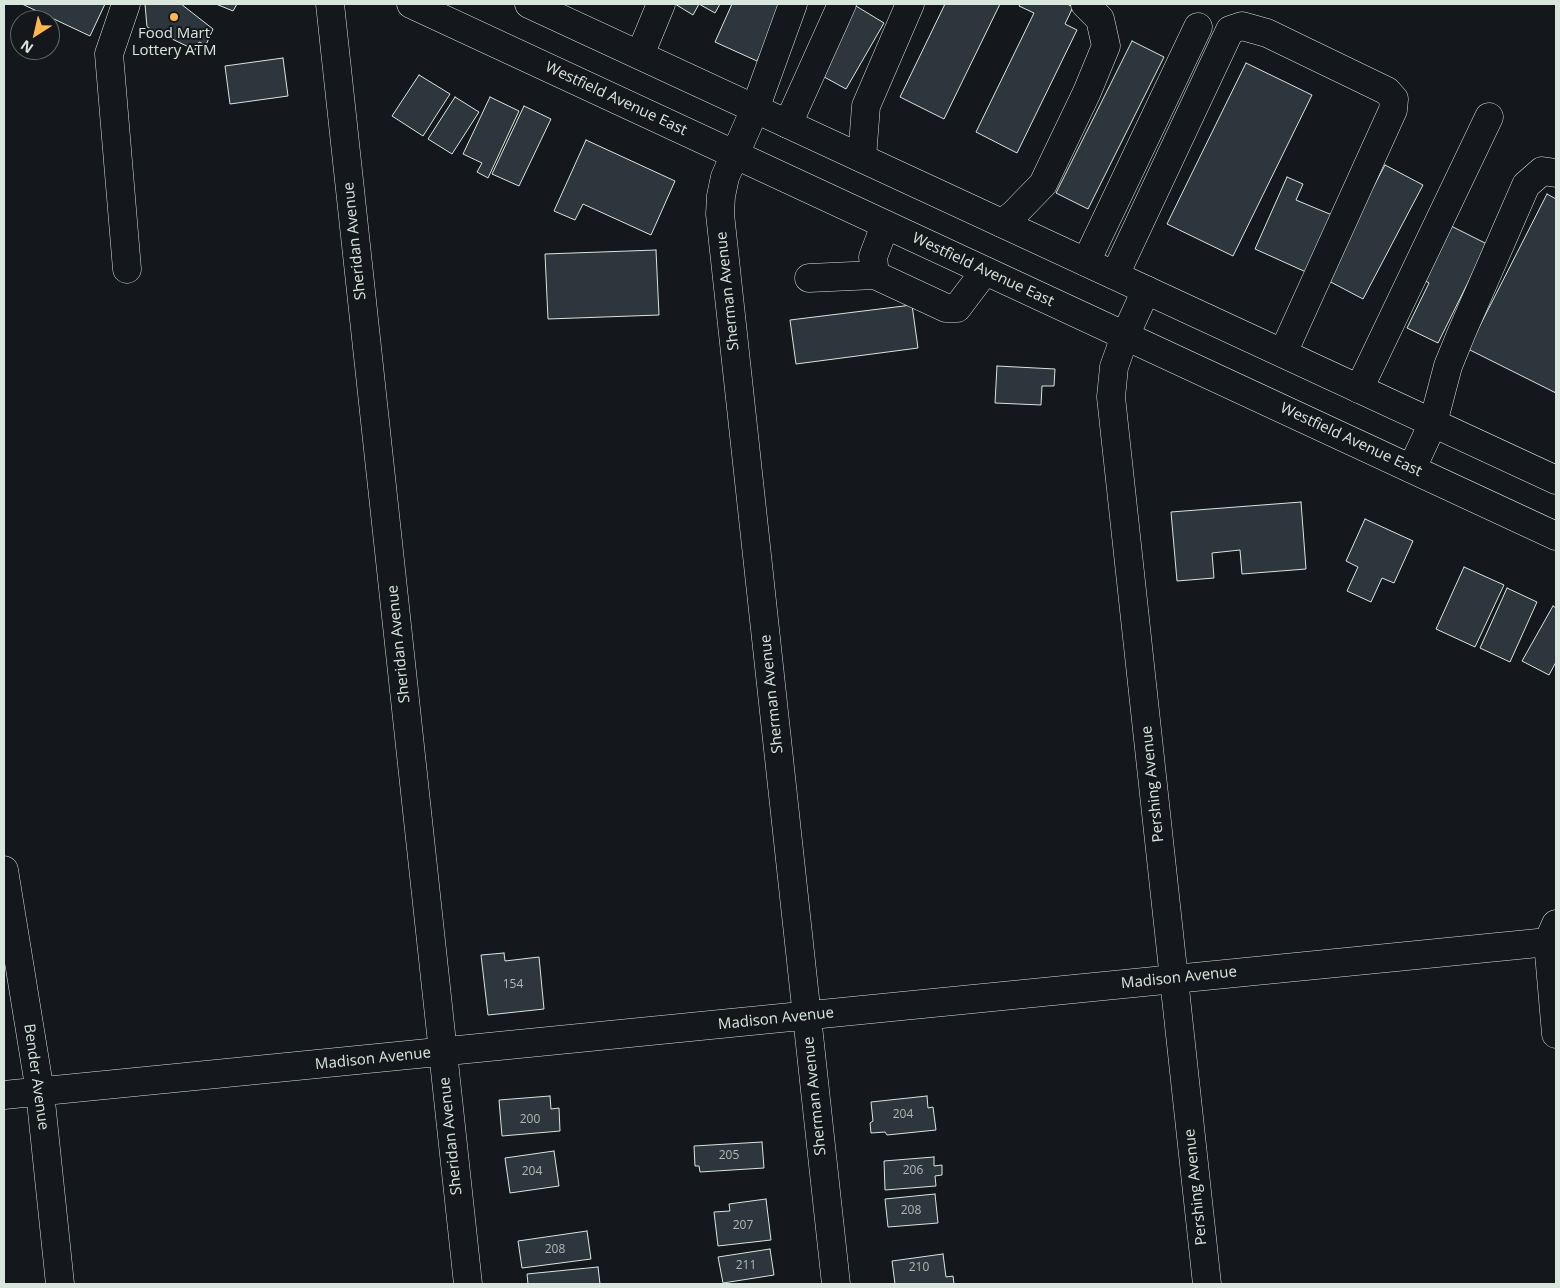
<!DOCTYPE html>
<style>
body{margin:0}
#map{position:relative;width:1560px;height:1288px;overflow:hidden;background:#14181c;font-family:"Open Sans",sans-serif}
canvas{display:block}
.frame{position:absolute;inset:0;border:5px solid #d8e6dc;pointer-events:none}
.north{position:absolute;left:10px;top:10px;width:50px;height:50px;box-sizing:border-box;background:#14181c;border:1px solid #626a69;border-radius:50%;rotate:215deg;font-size:14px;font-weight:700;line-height:20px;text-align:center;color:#d8e6dc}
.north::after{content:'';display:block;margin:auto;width:18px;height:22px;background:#ffb74d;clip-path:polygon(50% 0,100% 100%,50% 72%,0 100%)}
</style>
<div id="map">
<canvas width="1560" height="1288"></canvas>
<div class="frame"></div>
<div class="north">N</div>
</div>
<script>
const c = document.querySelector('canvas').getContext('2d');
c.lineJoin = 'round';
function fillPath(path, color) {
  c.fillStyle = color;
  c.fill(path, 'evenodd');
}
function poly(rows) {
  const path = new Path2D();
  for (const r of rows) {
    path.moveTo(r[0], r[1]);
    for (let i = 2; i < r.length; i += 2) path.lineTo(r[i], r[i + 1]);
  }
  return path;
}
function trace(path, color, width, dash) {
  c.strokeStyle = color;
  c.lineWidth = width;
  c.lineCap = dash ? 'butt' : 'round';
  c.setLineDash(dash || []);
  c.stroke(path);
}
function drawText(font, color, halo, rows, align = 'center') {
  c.font = font + ' "Open Sans",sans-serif';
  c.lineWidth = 4;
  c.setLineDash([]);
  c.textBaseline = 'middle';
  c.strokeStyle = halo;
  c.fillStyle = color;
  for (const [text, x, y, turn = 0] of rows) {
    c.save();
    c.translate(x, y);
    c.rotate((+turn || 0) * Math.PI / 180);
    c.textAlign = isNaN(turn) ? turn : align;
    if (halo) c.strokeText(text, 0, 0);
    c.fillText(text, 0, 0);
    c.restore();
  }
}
const building = poly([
 [22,4,105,4,90,36,22,4],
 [145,4,181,4,213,29,206,45,199,42,195,50,147,27,145,4],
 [216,4,237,4,233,11,216,4],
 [675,4,699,4,693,15,675,4],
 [699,4,720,4,715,13,699,4],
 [732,4,783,4,757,61,715,42,732,4],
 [945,4,1000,4,944,119,900,97,945,4],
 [1020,4,1067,4,1073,7,1065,24,1077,30,1017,153,976,132,1034,13,1019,6,1020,4],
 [856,6,884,23,846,89,817,73,856,6],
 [1132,41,1164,57,1088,209,1056,193,1132,41],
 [283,58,288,96,230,104,225,66,283,58],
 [1246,63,1312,95,1233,256,1167,224,1246,63],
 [419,75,450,94,423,136,392,116,419,75],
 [455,97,479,112,452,154,428,139,455,97],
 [490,97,519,111,488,178,477,172,482,163,463,154,490,97],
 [524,106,551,119,519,186,492,174,524,106],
 [586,140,675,181,651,235,583,204,575,220,554,211,586,140],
 [1385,165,1423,185,1363,299,1325,279,1385,165],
 [1287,177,1303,184,1296,200,1332,215,1306,272,1255,249,1287,177],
 [1547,194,1556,199,1556,393,1468,349,1547,194],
 [1447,224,1487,244,1438,343,1407,328,1429,283,1420,278,1447,224],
 [656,250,659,315,548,319,545,254,656,250],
 [912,305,918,348,796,364,790,320,912,305],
 [997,366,1055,369,1054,386,1042,386,1041,405,995,403,997,366],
 [1301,502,1306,569,1242,574,1240,550,1212,553,1214,578,1177,581,1171,512,1301,502],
 [1365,519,1413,541,1394,583,1382,578,1371,602,1347,591,1358,567,1346,561,1365,519],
 [1464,567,1504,585,1475,647,1436,629,1464,567],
 [1507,588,1537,602,1510,662,1480,648,1507,588],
 [1553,606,1556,608,1556,662,1549,675,1522,661,1553,606],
 [504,953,505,961,539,957,544,1009,488,1015,481,955,504,953],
 [550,1096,551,1109,559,1108,560,1131,502,1136,499,1100,550,1096],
 [927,1096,928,1108,933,1107,936,1130,887,1135,885,1132,871,1133,870,1123,873,1121,871,1102,927,1096],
 [762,1142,764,1168,700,1172,699,1166,695,1166,694,1146,762,1142],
 [554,1151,559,1186,510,1193,505,1158,554,1151],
 [934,1157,934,1166,942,1165,942,1175,935,1176,936,1186,885,1190,884,1161,934,1157],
 [935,1194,938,1223,888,1227,885,1199,935,1194],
 [766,1199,771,1240,718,1246,714,1212,730,1211,729,1204,766,1199],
 [587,1231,591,1259,522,1268,518,1241,587,1231],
 [770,1249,774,1275,723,1283,718,1257,770,1249],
 [943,1254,946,1277,953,1276,954,1284,895,1284,892,1261,943,1254],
 [598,1267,600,1284,528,1284,527,1274,598,1267]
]);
fillPath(building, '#2c363c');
trace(building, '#d8e6dc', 1);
const minor = poly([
 [126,4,109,54,127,269],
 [330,4,468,1284],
 [793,4,755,109,725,177,721,196,720,214,836,1284],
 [640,55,661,4],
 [788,124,842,4],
 [862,158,866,106,910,4],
 [1002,223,1014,214,1043,184,1087,92,1106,46,1100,19,1085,4],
 [885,225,873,257,875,275,946,308,957,308,985,271],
 [1086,262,1198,27],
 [1115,275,1230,30,1242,26,1267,33,1387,91,1394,99,1393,110,1283,353],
 [809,278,875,275],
 [1146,290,1125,336,1114,367,1111,397,1207,1284],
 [1359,389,1489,117],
 [1433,423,1448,366,1461,334,1526,185,1542,171,1556,173],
 [4,870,40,1092,60,1284],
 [1556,924,1548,942,1556,1034],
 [4,1095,1548,942]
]);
const major = poly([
 [411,4,1556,536],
 [529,4,1556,480],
 [1412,468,1433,423]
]);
trace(minor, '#d8e6dc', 29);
trace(major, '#d8e6dc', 29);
trace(minor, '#14181c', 28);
trace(major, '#14181c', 28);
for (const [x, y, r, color] of [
 [174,17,5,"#ffb74d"]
]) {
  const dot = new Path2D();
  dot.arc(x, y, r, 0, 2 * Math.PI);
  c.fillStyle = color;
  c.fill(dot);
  trace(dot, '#14181c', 2);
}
drawText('12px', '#adbab4', null, [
 ["154",513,985],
 ["204",903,1115],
 ["200",530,1120],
 ["205",729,1156],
 ["206",913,1171],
 ["204",532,1172],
 ["208",911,1211],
 ["207",743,1226],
 ["208",555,1250],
 ["211",746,1266],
 ["210",919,1268]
]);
drawText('15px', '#d8e6dc', '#14181c', [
 ["Food Mart",174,34],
 ["Lottery ATM",174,51]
]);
drawText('15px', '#d8e6dc', '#14181c', [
 ["Westfield Avenue East",616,99,25],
 ["Sheridan Avenue",355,241,-96],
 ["Westfield Avenue East",983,270,25],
 ["Sherman Avenue",728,291,-96],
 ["Westfield Avenue East",1351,440,25],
 ["Sheridan Avenue",399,644,-96],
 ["Sherman Avenue",772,694,-96],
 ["Pershing Avenue",1153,784,-96],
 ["Madison Avenue",1179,978,-6],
 ["Madison Avenue",776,1019,-6],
 ["Madison Avenue",373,1059,-6],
 ["Bender Avenue",36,1077,82],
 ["Sherman Avenue",815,1096,-96],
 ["Sheridan Avenue",451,1136,-96],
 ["Pershing Avenue",1196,1187,-96]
]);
</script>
